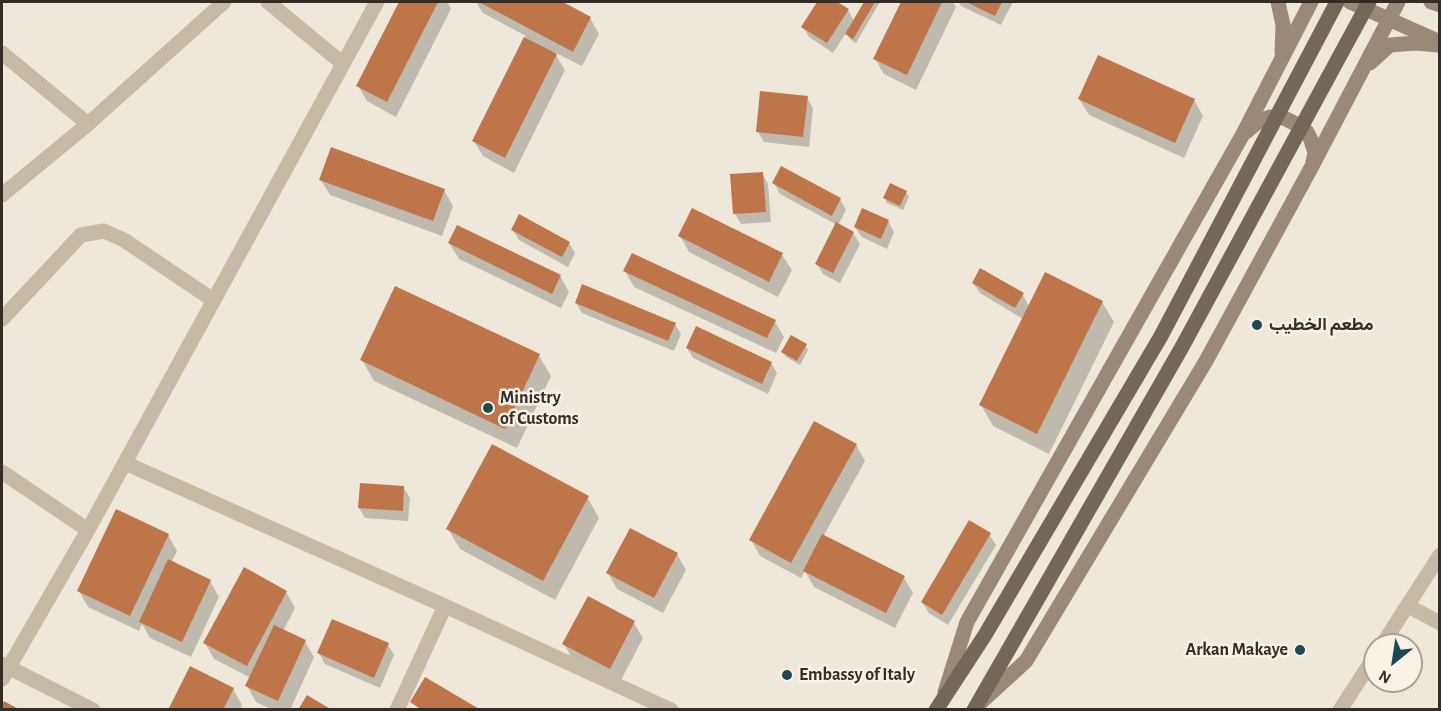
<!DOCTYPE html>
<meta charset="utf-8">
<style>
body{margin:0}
#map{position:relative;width:1441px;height:711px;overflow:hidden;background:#efe8da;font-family:"Alegreya Sans",sans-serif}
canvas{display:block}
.frame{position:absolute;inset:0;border:3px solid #332c27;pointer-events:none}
.north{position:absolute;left:1363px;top:633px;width:60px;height:60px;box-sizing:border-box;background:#f8f2e5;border:2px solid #a9a399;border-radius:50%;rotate:210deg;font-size:16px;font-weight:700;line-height:24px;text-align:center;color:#332c27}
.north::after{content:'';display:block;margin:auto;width:21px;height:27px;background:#1f4852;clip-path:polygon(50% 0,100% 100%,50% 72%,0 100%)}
</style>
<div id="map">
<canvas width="1441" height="711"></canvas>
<div class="frame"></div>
<div class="north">N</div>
</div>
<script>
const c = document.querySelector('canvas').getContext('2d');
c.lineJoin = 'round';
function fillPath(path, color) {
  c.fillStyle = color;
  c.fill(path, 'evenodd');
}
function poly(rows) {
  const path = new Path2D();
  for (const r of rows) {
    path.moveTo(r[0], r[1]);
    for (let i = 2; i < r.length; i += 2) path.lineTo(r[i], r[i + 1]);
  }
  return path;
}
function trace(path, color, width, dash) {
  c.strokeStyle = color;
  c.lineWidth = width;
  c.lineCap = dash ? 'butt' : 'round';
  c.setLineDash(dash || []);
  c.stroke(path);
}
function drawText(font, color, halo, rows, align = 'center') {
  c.font = font + ' "Alegreya Sans",Vazirmatn,sans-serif';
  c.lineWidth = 5;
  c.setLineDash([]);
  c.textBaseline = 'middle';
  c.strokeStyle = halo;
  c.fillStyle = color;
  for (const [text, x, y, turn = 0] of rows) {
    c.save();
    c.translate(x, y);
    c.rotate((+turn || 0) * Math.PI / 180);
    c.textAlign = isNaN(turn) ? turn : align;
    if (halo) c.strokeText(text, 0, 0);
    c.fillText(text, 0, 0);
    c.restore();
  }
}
fillPath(poly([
 [401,2,447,2,451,9,396,117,367,101,358,86],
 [476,2,560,2,590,18,599,34,582,66,554,52,565,70,514,173,483,156,474,141,526,36,483,13],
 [819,2,834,2,848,10,854,21,866,2,880,2,856,43,850,39,846,33,833,53,809,37,803,27],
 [902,2,953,2,956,7,916,90,884,74,875,59],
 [959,2,1013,2,1001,25,961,6],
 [807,98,813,108,809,147,764,142,758,132],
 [1079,99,1194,100,1203,116,1184,158,1089,115],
 [762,173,768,184,771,222,741,224,735,214],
 [321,180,444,190,453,206,442,236,330,195],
 [774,183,840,199,846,210,838,225,853,233,860,244,840,283,823,274,817,264,837,225,780,194],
 [906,192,909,197,903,210,887,203,885,198],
 [693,210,782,255,792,270,778,297,689,252,680,236],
 [888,221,894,232,887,249,862,237,855,227],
 [513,230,569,243,575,253,568,267,519,240],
 [449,243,560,276,569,292,561,308,459,259],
 [625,271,775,322,784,337,776,353,634,287],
 [973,283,1023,295,1029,306,1102,302,1114,322,1049,454,993,426,981,405,1023,319,980,293],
 [576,303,675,324,681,334,674,351,582,313],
 [805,345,808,350,800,365,786,357,783,352],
 [687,348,771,363,777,373,768,394,693,358],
 [539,356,551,376,517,448,374,381,362,360],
 [856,445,865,461,823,537,904,578,913,593,895,628,814,587,805,571,801,578,760,556,751,540],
 [404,488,410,498,408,521,365,518,359,508],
 [587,497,599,518,555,600,460,549,448,529],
 [989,534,996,545,948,625,929,613,922,602],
 [168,535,177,551,171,563,210,581,219,597,191,657,150,638,142,624,139,631,88,607,79,591],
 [677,554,686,570,663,613,617,589,608,573],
 [286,592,295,608,283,631,305,642,314,657,290,710,273,710,256,702,247,686,251,678,214,659,205,643],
 [634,623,643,638,619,684,573,660,564,644],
 [388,645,394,655,380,688,325,664,319,653],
 [233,689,242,705,240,710,170,710]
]), '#0003');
fillPath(poly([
 [399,2,438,2,387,102,356,86],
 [479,2,563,2,591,17,573,52],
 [817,2,837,2,849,9,827,43,801,27],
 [864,2,875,2,853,39,845,34],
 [901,2,942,2,907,75,873,59],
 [966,2,1002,2,995,16],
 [524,37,557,54,505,158,472,141],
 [1098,55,1195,99,1175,143,1078,99],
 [760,91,808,96,803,137,756,132],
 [331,147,445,189,433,221,319,180],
 [781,166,841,198,832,216,772,183],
 [763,172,766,212,733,214,730,174],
 [890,183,907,191,900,206,883,198],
 [692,208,783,253,769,282,678,236],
 [862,208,889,220,881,239,854,227],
 [519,214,570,242,562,257,511,230],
 [836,222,854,232,833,273,815,264],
 [457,225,561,275,552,294,448,243],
 [632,253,776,320,767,338,623,271],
 [980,268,1024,293,1015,308,972,283],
 [1045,272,1103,301,1037,434,979,405],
 [582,284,676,323,668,341,575,303],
 [395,286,540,354,505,429,360,360],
 [696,326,772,362,762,384,686,348],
 [791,335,807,344,797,361,781,352],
 [814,421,857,444,791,563,749,540],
 [492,444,589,496,543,581,446,529],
 [360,483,404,486,403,511,358,508],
 [116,509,169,534,130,616,77,591],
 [969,520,991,533,942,615,921,602],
 [630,528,678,553,654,598,606,573],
 [822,534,905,576,886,613,803,571],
 [168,559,211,580,182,642,139,622],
 [244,567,287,591,247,666,203,643],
 [588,596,635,621,610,669,562,644],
 [332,619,389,643,374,678,317,653],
 [274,625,306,640,278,701,245,686],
 [190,666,234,688,223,710,168,710],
 [425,677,481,710,422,710,410,702],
 [307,695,332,710,298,710],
 [4,701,20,710,2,710,2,706]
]), '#be7549');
trace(poly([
 [268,2,342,63],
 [2,53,88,124],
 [2,195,88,124,224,2],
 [2,319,81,235,104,231,124,240,213,300],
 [125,463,445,606,671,710],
 [2,472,88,530],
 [1408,606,1440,623],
 [1382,645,1440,555],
 [2,664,93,710],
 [2,679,88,530,377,2],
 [397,710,445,606],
 [1340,710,1375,656]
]), '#c6b9a6', 15);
trace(poly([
 [1278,2,1283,25,1282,53],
 [1350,2,1440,42],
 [1431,2,1440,5],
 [1370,63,1390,45,1416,43,1438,45],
 [1246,132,1259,121,1270,117,1284,118,1298,125,1307,132,1311,140,1315,153,1313,162],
 [945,692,967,622,1243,134,1311,2],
 [979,704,1026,661,1206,361,1311,168,1398,2]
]), '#9a8978', 15);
trace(poly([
 [936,710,985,635,1161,336,1337,2],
 [974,710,1182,347,1369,2]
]), '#746659', 15);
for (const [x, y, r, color] of [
 [1257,325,6,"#1f4852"],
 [488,408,6,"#1f4852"],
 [1300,650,6,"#1f4852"],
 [787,675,6,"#1f4852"]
]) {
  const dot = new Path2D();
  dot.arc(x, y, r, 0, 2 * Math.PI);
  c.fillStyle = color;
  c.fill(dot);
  trace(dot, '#f8f2e5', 2);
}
drawText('bold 18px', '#332c27', '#f8f2e5', [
 ["مطعم الخطيب",1269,325],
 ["Ministry",500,398],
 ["of Customs",500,419],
 ["Arkan Makaye",1288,650,"right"],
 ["Embassy of Italy",799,675]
], 'left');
</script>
